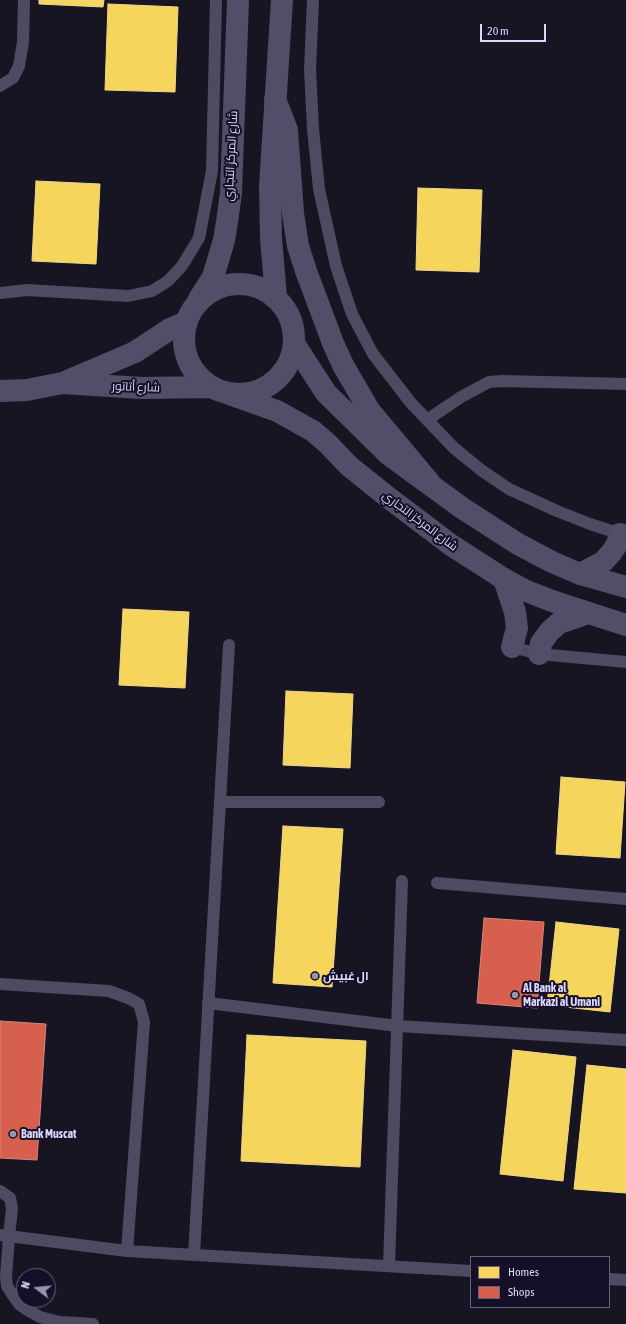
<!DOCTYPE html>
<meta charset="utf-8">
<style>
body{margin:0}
#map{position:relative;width:626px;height:1324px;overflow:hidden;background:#181522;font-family:"Asap Condensed",sans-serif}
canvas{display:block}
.legend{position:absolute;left:470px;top:1256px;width:140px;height:52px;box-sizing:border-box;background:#151027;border:1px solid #65607d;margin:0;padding:5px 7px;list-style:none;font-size:12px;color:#ddd7fe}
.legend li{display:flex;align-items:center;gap:8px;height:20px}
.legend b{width:20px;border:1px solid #65607d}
.north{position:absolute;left:16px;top:1268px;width:40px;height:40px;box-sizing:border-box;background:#151027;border:1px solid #65607d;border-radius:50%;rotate:286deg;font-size:11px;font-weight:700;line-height:16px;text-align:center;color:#ddd7fe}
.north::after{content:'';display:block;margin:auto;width:14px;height:18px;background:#9893b1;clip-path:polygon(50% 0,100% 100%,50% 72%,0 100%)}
.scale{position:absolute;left:480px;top:24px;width:66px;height:18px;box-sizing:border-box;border:2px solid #ddd7fe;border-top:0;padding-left:5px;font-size:12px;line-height:14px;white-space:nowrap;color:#ddd7fe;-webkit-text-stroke:3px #151027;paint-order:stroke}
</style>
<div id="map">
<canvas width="626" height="1324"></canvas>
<ul class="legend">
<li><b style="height:11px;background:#f6d55c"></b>Homes</li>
<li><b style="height:11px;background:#d6604d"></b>Shops</li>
</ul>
<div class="north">N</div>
<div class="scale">20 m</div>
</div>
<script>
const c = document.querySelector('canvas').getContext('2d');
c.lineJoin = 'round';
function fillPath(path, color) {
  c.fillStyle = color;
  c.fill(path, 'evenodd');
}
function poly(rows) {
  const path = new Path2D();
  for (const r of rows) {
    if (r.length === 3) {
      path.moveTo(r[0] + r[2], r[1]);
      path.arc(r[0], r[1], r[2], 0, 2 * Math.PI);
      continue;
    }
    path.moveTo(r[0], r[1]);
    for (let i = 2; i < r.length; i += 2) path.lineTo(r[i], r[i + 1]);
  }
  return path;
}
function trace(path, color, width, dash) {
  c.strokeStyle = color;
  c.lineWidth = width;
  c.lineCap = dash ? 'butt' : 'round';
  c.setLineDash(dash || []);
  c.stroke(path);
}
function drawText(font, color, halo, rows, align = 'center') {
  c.font = font + ' "Asap Condensed",Cairo,sans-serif';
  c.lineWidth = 4;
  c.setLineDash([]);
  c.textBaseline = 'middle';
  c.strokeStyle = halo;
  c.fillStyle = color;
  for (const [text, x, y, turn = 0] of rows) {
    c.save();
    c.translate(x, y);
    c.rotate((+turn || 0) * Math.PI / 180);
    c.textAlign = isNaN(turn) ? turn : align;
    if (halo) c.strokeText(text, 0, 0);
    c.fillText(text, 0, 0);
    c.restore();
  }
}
const homes = poly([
 [39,0,104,0,103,7,39,4,39,0],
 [108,4,178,7,175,92,105,90,108,4],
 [36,181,100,184,96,264,32,261,36,181],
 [418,188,482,190,479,272,416,270,418,188],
 [123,609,189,612,185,688,119,685,123,609],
 [286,691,353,694,350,768,283,765,286,691],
 [561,777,625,782,620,858,556,854,561,777],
 [283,826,343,829,332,987,273,983,283,826],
 [556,922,619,929,610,1012,547,1005,556,922],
 [247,1035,366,1041,360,1167,241,1161,247,1035],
 [513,1050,576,1057,563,1181,500,1174,513,1050],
 [587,1065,626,1069,626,1193,574,1189,587,1065]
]);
fillPath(homes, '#f6d55c');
trace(homes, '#eed68d', 1);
const shops = poly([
 [484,918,544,922,537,1008,477,1003,484,918],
 [0,1021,46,1024,37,1160,0,1158,0,1021]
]);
fillPath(shops, '#d6604d');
trace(shops, '#d88482', 1);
trace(poly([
 [313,0,310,69,313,129,319,189,336,266,352,314,373,354,411,403,454,448,481,470,509,489,557,511,590,524,624,535],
 [0,86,13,78,19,66,23,42,24,0],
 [0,293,27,290,128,296,152,291,168,281,182,266,199,238,212,171,216,0],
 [427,420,461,397,489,382,503,381,626,384],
 [512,647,539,654,626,662],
 [220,802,379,802],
 [437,883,626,899],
 [0,984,109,991,128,998,139,1004,144,1022,127,1251],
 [208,1003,398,1026,626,1040],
 [0,1191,10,1198,12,1208,9,1236,6,1277,7,1286,14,1297,20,1305,29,1311,40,1317,60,1322,93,1324],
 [0,1235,127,1251,471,1271],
 [194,1255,229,645],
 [389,1266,402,881],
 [609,1279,626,1280]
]), '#4c4b62', 12);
trace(poly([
 [275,99,287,130,293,213,298,246,306,271,333,343,343,365,369,410,430,483],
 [239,339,55],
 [276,297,271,238,270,186,282,0],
 [199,299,213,277,224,240,227,222,231,193,238,0],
 [295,345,326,393,388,454,462,508,518,544,552,562,580,574,626,587],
 [67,381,135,352,170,329,187,322],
 [0,391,27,390,62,383,142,388,211,387],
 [229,394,277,411,313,431,327,443,349,466,389,498,451,545,504,579,524,590,552,601,626,625],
 [580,574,603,562,612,552,617,544,620,534],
 [504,579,515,612,517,628,512,647],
 [539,654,541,643,550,631,559,623,588,613]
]), '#504e68', 22);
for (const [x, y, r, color] of [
 [315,976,4,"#9893b1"],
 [515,995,4,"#9893b1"],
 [13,1134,4,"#9893b1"]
]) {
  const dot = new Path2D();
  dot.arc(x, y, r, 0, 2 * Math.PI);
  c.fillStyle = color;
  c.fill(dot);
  trace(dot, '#151027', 1.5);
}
drawText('12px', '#ddd7fe', '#151027', [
 ["شارع المركز التجاري",231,156,-87],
 ["شارع أتاتور",136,387,2],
 ["شارع المركز التجاري",420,521,37]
]);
drawText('bold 12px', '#ddd7fe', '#151027', [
 ["ال غبيش",323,976],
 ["Al Bank al",523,988],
 ["Markazi al Umani",523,1002],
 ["Bank Muscat",21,1134]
], 'left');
</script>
